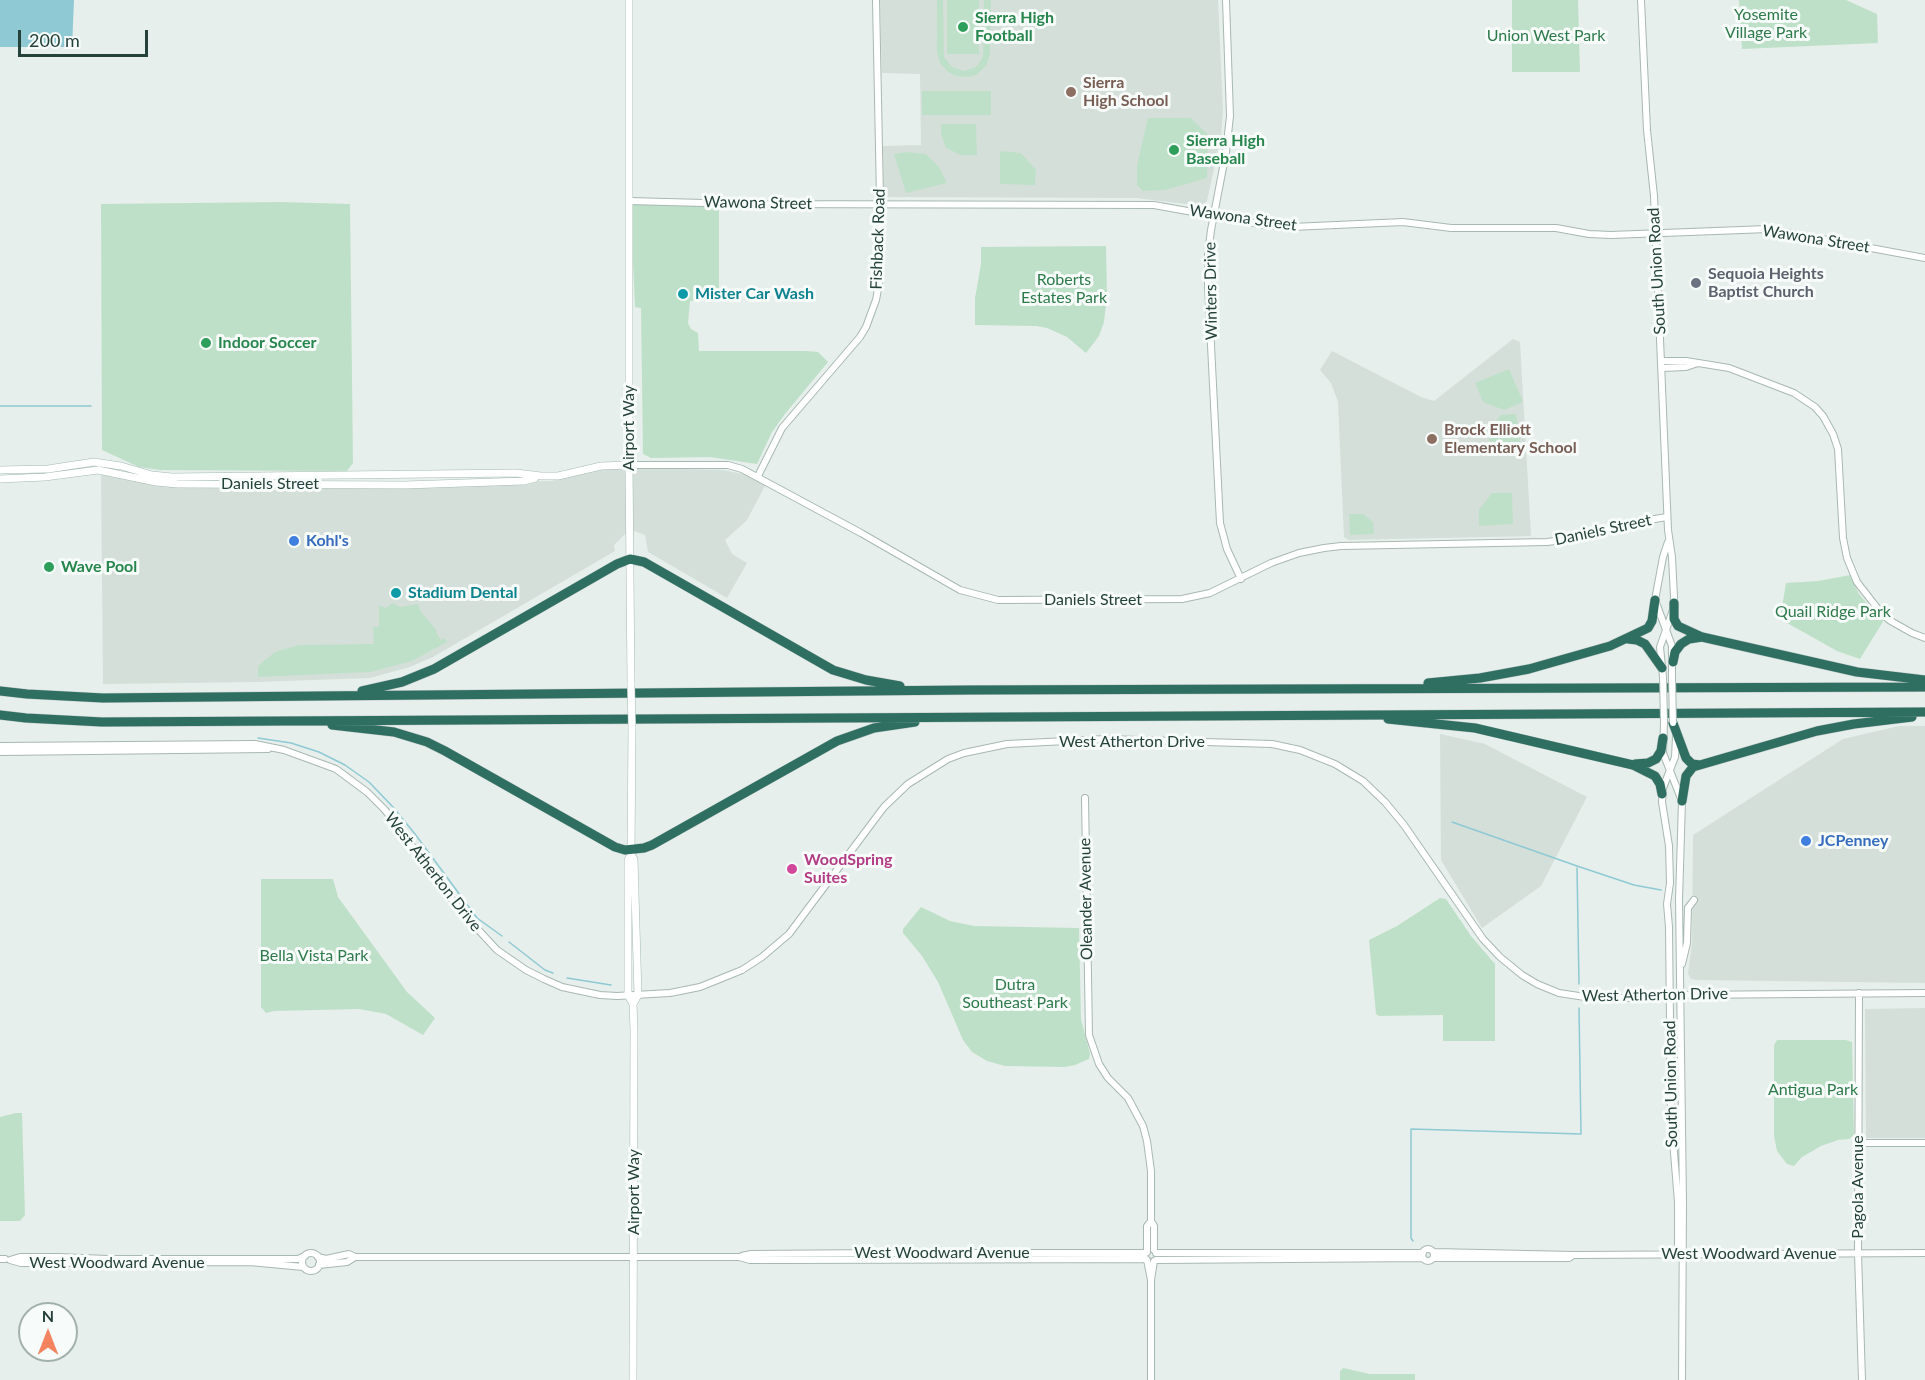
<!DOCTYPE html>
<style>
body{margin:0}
#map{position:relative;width:1925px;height:1380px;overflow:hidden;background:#e6efeb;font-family:Lato,sans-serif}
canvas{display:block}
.north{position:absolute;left:18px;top:1302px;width:60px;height:60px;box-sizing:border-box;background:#f7fbf9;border:2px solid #a3b1ad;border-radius:50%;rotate:0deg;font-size:16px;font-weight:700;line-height:24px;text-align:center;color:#24423a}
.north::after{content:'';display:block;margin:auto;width:21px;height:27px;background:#f4845f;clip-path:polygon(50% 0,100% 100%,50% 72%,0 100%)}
.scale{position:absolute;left:18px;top:30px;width:130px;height:27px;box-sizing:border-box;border:3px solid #24423a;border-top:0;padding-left:8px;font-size:18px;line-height:21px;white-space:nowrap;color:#24423a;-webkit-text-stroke:4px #f7fbf9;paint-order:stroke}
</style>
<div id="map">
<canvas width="1925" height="1380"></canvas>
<div class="north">N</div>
<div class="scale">200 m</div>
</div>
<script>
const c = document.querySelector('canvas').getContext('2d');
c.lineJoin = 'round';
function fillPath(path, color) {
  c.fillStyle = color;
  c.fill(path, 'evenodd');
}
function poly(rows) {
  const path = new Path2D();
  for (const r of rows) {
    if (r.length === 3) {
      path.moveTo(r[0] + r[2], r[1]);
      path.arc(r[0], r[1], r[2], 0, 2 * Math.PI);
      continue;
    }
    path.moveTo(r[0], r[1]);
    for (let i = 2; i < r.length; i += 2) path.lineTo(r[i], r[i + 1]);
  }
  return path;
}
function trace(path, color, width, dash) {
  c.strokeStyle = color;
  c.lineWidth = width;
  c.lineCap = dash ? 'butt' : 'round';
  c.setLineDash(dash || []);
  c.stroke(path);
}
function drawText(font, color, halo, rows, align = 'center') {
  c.font = font + ' Lato,sans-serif';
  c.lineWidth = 6;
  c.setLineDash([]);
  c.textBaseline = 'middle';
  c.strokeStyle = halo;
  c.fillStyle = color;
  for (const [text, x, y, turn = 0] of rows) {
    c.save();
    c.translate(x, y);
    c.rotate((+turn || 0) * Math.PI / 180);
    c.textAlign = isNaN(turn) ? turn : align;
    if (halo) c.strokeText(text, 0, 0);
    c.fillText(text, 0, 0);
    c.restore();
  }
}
fillPath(poly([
 [880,0,1218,0,1223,110,1221,136,1207,201,1202,206,1136,198,887,197,884,194,883,146,921,145,920,74,882,73],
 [1513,339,1520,342,1531,536,1349,540,1344,537,1338,402,1331,383,1320,370,1332,351,1421,397,1434,401],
 [625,468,629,530,614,545,615,551,433,657,410,667,370,678,256,682,103,684,101,474,160,486,357,486,551,481,601,470],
 [631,468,723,470,743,474,766,484,747,520,725,540,732,554,747,563,727,598,648,552,645,535,632,530],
 [1899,726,1925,726,1925,983,1696,980,1691,979,1688,974,1692,943,1693,835,1843,739],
 [1440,734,1485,744,1587,797,1541,886,1482,928,1441,860],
 [1925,1008,1925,1138,1866,1138,1865,1009]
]), '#d4dfda');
fillPath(poly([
 [937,0,943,0,944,57,952,67,964,71,976,67,983,57,984,0,991,0,990,55,986,66,976,75,968,77,956,76,948,72,940,63,937,51],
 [947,0,979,0,979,54,947,54],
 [1512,0,1578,0,1580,72,1512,72],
 [1739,0,1846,0,1877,14,1878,43,1742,49],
 [922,91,991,91,991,115,922,115],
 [1148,118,1191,118,1208,135,1207,178,1165,190,1143,191,1137,185,1137,165],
 [941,124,976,124,977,155,961,155,946,148,941,134],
 [1000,151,1021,153,1036,170,1035,185,1000,184],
 [908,152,926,154,939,167,947,183,906,193,894,154],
 [280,202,350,204,353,463,347,471,160,470,139,467,102,450,101,204],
 [633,204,719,205,719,301,690,301,688,323,691,329,698,333,699,351,807,351,818,352,828,362,785,414,772,432,757,464,710,457,651,458,643,454,641,308,635,307,632,239],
 [1106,246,1107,295,1104,322,1099,336,1086,353,1067,337,1047,328,1036,326,975,325,975,298,981,264,981,247],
 [1509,369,1523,402,1504,410,1483,402,1475,383],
 [1516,414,1520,442,1490,444,1488,431,1501,415],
 [1492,493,1512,493,1513,524,1479,526,1479,510],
 [1349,514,1363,514,1373,522,1374,534,1350,535],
 [1850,575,1859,594,1874,612,1884,620,1860,659,1837,651,1780,619,1786,583,1818,581],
 [393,603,400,607,418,604,421,612,437,631,436,632,441,640,444,638,447,642,412,661,370,672,258,677,258,666,275,652,299,645,374,644,373,627,379,627,379,605,386,608],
 [261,879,333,879,338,897,407,992,435,1018,423,1035,386,1014,359,1009,274,1011,266,1013,261,1007],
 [1440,898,1446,899,1471,936,1495,964,1495,1041,1443,1041,1443,1015,1379,1016,1376,1014,1369,940,1397,926],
 [921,907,950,921,974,926,1079,928,1081,1019,1090,1054,1089,1059,1075,1065,1065,1067,1005,1066,987,1061,972,1052,963,1040,938,982,922,956,903,933,903,929],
 [1777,1040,1846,1040,1852,1042,1854,1135,1849,1139,1838,1140,1821,1146,1802,1157,1794,1166,1787,1164,1777,1151,1774,1136,1774,1045],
 [16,1113,22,1113,25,1215,20,1221,0,1221,0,1117],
 [1343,1368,1370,1374,1415,1374,1415,1380,1340,1380,1340,1371]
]), '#bfe0c8');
fillPath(poly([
 [0,0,74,0,72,47,0,47]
]), '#8ec9d4');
trace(poly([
 [0,406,91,406],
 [258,738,291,743,319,752,345,765,369,782,393,807,415,834,477,918,502,936],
 [1452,822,1577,866,1634,885,1661,890],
 [1577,868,1579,984],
 [509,942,545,970,553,973],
 [567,978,611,985],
 [1413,1241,1411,1238,1411,1129,1581,1134,1579,1008]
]), '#8ec9d4', 1.5);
const tertiary = poly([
 [1226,0,1230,116,1226,152,1211,230,1208,254,1208,286,1220,523,1227,549,1241,579],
 [1641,0,1647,130,1654,196,1668,530,1672,557,1674,597,1673,610,1660,647,1663,677],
 [629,201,742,204,1154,205,1265,225,1292,227,1403,222,1451,228,1556,228,1589,234,1611,235,1768,229,1925,258],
 [1662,361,1686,361,1729,368,1794,393,1815,407,1823,416,1833,434,1838,449,1843,538,1847,558,1857,582,1878,609,1889,620,1912,633,1925,638],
 [1662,368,1686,367,1698,363],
 [629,465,728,465,742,469,861,533,960,590,998,600,1182,599,1210,593,1271,563,1299,553,1324,548,1341,546,1547,542,1580,538,1630,523,1667,517],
 [758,476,782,428,860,337,866,327,876,300,880,278,881,248,876,0],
 [1668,542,1663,557,1655,600,1672,646,1672,677],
 [1664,723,1663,753,1682,801,1679,900,1683,1202,1682,1380],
 [1676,737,1675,757,1663,788,1662,802,1669,846,1670,883,1667,904,1669,927,1671,1116,1678,1202,1678,1248,1682,1253],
 [0,746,255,744,284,750,336,769,367,792,385,810,460,910,497,950,526,970,544,979,562,987,600,995,617,996,670,993,700,987,742,970,762,957,789,934,884,807,908,784,948,759,964,753,1007,744,1106,739,1272,744,1300,750,1335,764,1363,781,1385,802,1404,825,1483,939,1500,957,1522,975,1537,984,1559,993,1585,997,1617,998,1658,998,1680,995,1925,993],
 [0,752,268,749],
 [1085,798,1089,1035,1099,1064,1108,1078,1128,1098,1143,1126,1147,1141,1151,1171,1151,1221,1154,1226,1154,1250],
 [1682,964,1687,943,1688,908,1694,900],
 [1859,993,1858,1253,1862,1380],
 [1859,1143,1925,1143],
 [1428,1255,6],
 [1147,1252,1147,1226,1151,1221],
 [1434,1252,1574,1255,1925,1253],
 [1156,1253,1423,1253],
 [311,1262,9],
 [742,1256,751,1254,880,1253,1146,1253],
 [318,1257,326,1259,349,1254,355,1257,347,1262,319,1265],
 [355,1257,739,1257,750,1260,782,1260,1146,1259],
 [1434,1258,1569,1258,1573,1255],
 [0,1259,5,1259],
 [1147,1260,1151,1280,1151,1380],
 [1156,1260,1423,1258],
 [303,1267,250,1262,21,1263,10,1260,20,1257,58,1257,107,1259,298,1259,305,1256],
 [1151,1280,1154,1261]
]);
const secondary = poly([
 [629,0,629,465,631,685],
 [0,470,48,469,94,462,121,466,152,475,172,477,516,473,541,476,558,476,601,466,629,465],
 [0,479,45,477,98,470,156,482,177,484,405,485,524,481,535,478],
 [632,727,631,855,628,860,628,995,633,1004,634,1030,633,1380],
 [631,855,634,859,638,995,633,1004]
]);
const motorway = poly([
 [1674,603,1674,619,1678,626,1702,637,1857,672,1925,680],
 [1628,639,1637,640,1645,644,1662,668],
 [1673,662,1675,652,1681,644,1689,639,1702,637],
 [1428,683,1480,678,1529,669,1610,646,1648,628,1652,621,1655,600],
 [0,691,27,694,103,698,969,690,1925,687],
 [362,691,402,682,434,669,617,564,630,559,644,562,833,670,866,680,900,686],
 [0,715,26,718,102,722,1925,712],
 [1388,719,1475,728,1633,765,1655,776,1660,784,1662,794],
 [1673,723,1686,758,1692,764,1700,765],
 [332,725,394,732,427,742,445,751,615,847,625,850,644,848,652,845,837,741,874,728,915,722],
 [1635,764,1648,763,1656,759,1661,751,1663,738],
 [1682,801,1686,776,1693,767,1817,731,1854,724,1912,717]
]);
trace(tertiary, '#a8b8b2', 8);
trace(secondary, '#a4bbb3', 8);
trace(motorway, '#c2cac8', 10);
trace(tertiary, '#fff', 6);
trace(secondary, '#fff', 7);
trace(motorway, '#2f6f62', 9);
const tertiaryBridge = poly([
 [1663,677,1664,723],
 [1672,677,1673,723]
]);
const secondaryBridge = poly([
 [631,685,632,727]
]);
trace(tertiaryBridge, '#a8b8b2', 8, []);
trace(secondaryBridge, '#a4bbb3', 8, []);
trace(tertiaryBridge, '#fff', 6);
trace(secondaryBridge, '#fff', 7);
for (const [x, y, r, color] of [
 [963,27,6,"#2e9e5b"],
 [1071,92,6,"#8d6e63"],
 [1174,150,6,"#2e9e5b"],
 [1696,283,6,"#6b7280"],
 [683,294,6,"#0f9aa8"],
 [206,343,6,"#2e9e5b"],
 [1432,439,6,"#8d6e63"],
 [294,541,6,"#3f7fe0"],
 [49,567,6,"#2e9e5b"],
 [396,593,6,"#0f9aa8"],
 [1806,841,6,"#3f7fe0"],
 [792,869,6,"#d1479c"]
]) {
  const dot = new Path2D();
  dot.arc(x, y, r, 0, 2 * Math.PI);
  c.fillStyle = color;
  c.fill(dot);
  trace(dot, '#f7fbf9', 2);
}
drawText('16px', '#2d7a4b', '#f7fbf9', [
 ["Yosemite",1766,15],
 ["Village Park",1766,33],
 ["Union West Park",1546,36],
 ["Roberts",1064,280],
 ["Estates Park",1064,298],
 ["Quail Ridge Park",1833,612],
 ["Bella Vista Park",314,956],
 ["Dutra",1015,985],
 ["Southeast Park",1015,1003],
 ["Antigua Park",1813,1090]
]);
drawText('bold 16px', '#27864d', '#f7fbf9', [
 ["Sierra High",975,18],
 ["Football",975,36],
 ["Sierra High",1186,141],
 ["Baseball",1186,159],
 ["Indoor Soccer",218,343],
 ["Wave Pool",61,567]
], 'left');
drawText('bold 16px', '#785e54', '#f7fbf9', [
 ["Sierra",1083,83],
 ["High School",1083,101],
 ["Brock Elliott",1444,430],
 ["Elementary School",1444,448]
], 'left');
drawText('16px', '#24423a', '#f7fbf9', [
 ["Wawona Street",758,203,1],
 ["Wawona Street",1243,218,8],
 ["Fishback Road",878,239,-88],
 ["Wawona Street",1816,239,9],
 ["South Union Road",1657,271,-93],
 ["Winters Drive",1211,291,-91],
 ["Airport Way",629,428,-90],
 ["Daniels Street",270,484],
 ["Daniels Street",1603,530,-12],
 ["Daniels Street",1093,600],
 ["West Atherton Drive",1132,742],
 ["West Atherton Drive",433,872,52],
 ["Oleander Avenue",1086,899,-91],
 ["West Atherton Drive",1655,995,-1],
 ["South Union Road",1671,1084,-91],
 ["Pagola Avenue",1858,1187,-90],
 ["Airport Way",634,1192,-90],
 ["West Woodward Avenue",942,1253],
 ["West Woodward Avenue",1749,1254],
 ["West Woodward Avenue",117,1263]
]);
drawText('bold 16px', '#5b616d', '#f7fbf9', [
 ["Sequoia Heights",1708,274],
 ["Baptist Church",1708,292]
], 'left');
drawText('bold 16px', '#0d838f', '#f7fbf9', [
 ["Mister Car Wash",695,294],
 ["Stadium Dental",408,593]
], 'left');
drawText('bold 16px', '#366cbe', '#f7fbf9', [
 ["Kohl's",306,541],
 ["JCPenney",1818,841]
], 'left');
drawText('bold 16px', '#b23c85', '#f7fbf9', [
 ["WoodSpring",804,860],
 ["Suites",804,878]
], 'left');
</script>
